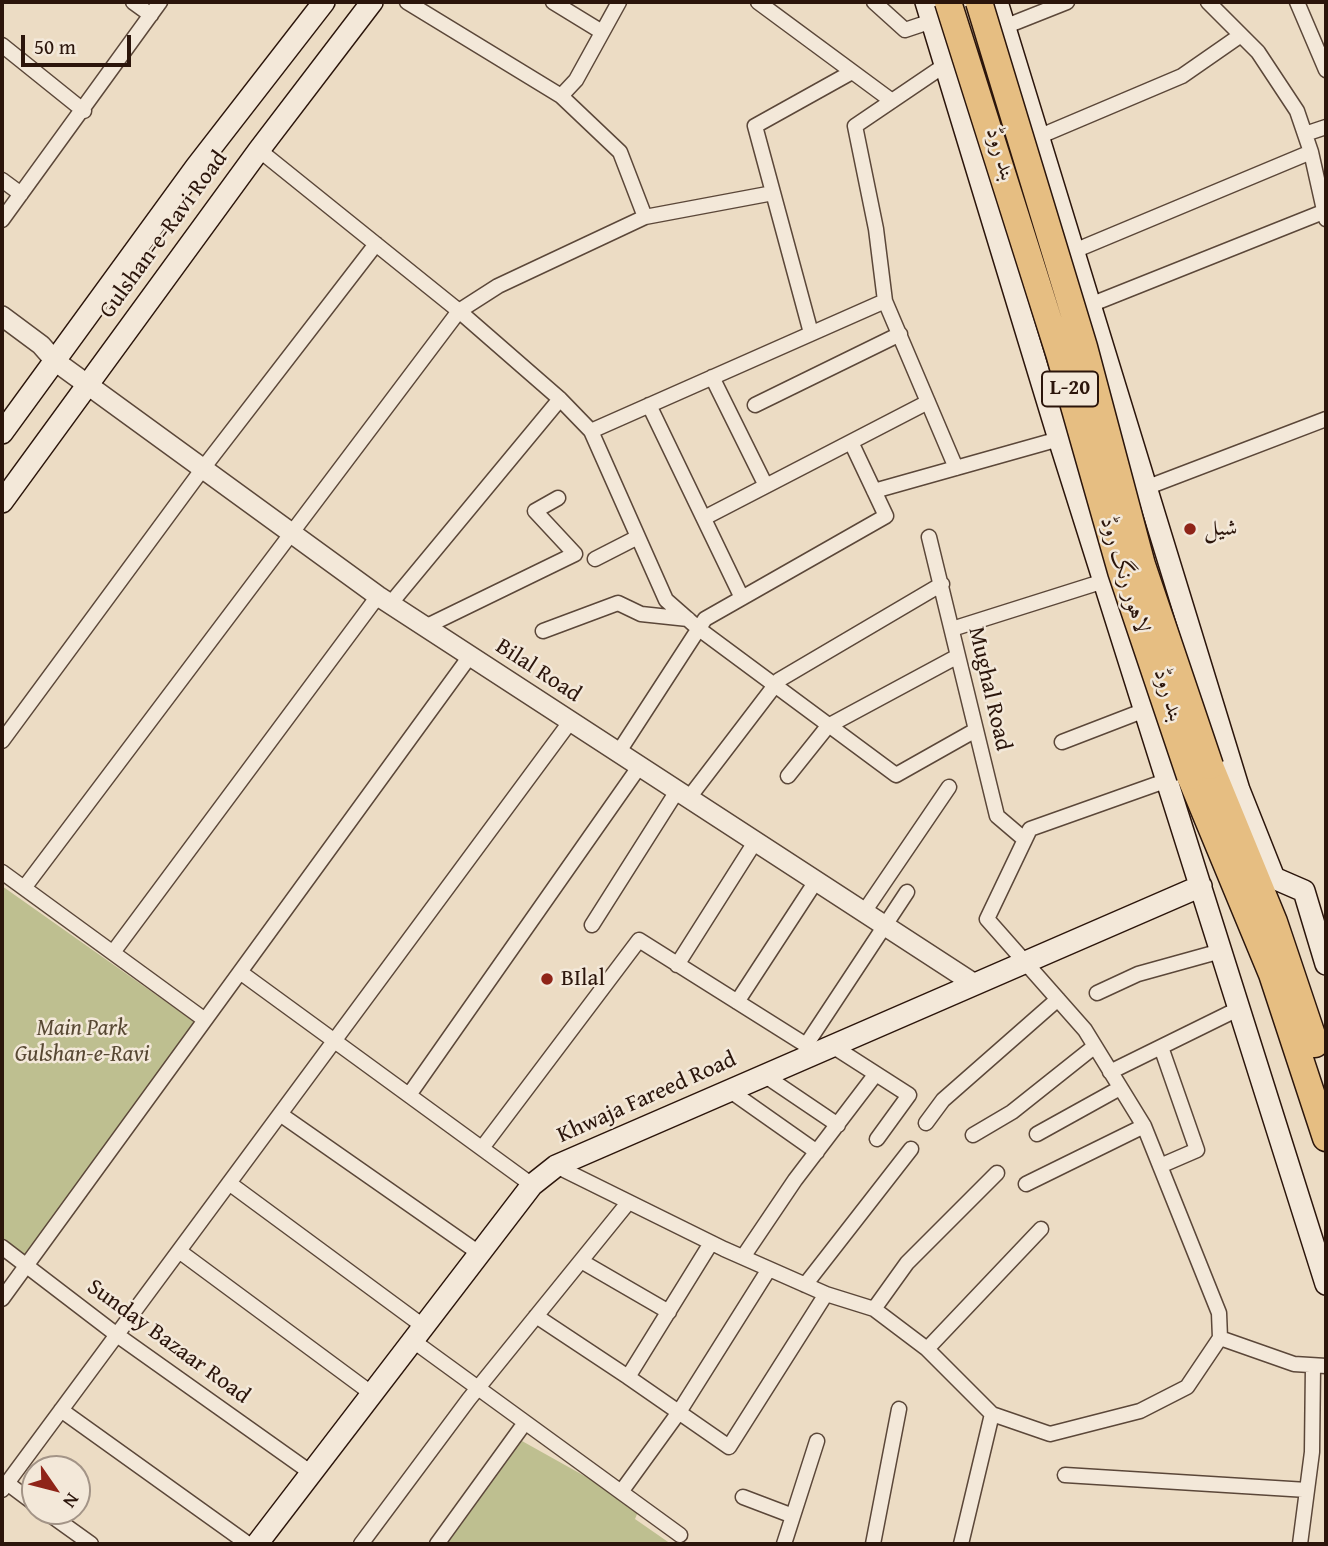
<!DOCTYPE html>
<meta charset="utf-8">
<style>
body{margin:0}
#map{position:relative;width:1328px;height:1546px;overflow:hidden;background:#ecdcc4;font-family:"Gentium Book Plus",serif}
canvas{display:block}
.frame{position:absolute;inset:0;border:4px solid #2b150b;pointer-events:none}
.north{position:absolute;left:21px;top:1455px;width:70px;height:70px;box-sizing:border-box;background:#f3e8d9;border:2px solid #a39487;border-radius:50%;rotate:125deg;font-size:19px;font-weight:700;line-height:28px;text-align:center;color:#2b150b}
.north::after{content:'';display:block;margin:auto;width:24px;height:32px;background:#8f2418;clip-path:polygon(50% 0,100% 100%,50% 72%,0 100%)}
.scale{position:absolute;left:21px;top:35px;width:110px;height:32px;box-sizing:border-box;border:4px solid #2b150b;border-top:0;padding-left:9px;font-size:21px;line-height:24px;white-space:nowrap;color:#2b150b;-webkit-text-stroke:5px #f3e8d9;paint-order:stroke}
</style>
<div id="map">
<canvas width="1328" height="1546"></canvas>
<div class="frame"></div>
<div class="north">N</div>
<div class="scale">50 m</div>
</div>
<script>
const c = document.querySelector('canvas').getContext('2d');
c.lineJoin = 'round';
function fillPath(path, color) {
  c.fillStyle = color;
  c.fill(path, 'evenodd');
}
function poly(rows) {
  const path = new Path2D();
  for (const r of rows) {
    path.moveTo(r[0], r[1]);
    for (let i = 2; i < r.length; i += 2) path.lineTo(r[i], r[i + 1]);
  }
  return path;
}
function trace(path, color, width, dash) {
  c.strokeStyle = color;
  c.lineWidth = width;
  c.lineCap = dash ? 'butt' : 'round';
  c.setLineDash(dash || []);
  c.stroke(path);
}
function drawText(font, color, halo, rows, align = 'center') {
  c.font = font + ' "Gentium Book Plus",Amiri,serif';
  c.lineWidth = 5;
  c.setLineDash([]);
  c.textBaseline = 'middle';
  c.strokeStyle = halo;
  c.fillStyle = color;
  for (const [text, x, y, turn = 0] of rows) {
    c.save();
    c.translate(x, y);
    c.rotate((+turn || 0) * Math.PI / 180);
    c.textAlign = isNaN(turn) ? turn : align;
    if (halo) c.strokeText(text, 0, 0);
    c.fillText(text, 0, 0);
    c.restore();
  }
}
fillPath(poly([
 [2,886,196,1023,28,1258,2,1238],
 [522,1441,640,1507,635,1519,671,1544,447,1544]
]), '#bebf90');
const minor = poly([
 [133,2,151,15],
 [407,2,561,96],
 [553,2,602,32],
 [758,2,892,101],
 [874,2,905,30,932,21],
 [1208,2,1258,52,1297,111,1311,152,1326,219],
 [1297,2,1326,70],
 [1004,27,1067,2],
 [2,45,84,111],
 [945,65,855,126,876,229,885,301,956,468],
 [1305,134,1326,127],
 [1038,137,1182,76,1241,35],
 [259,150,459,311,560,399,591,431,666,600,699,629,896,775,974,731],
 [2,180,21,194],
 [645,217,773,193],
 [2,220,160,2],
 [1074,251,1311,152],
 [1090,305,1323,212],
 [811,333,755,126,852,72],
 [712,377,766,486],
 [649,405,742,598],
 [755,405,900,334],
 [591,431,885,301],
 [1148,487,1326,419],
 [874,491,1059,439],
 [704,518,928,402],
 [929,537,997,816,1024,839],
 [595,559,638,537],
 [391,603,560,399],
 [425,627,575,554,535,511,558,498],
 [952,629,1104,581],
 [543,631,618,603,641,614,688,619],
 [2,741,204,467,376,244],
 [1062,742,1145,710],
 [618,753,705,619,886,516,851,442],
 [788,776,828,726,958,656],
 [688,799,779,680,942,584],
 [2,872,205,1020],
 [24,888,459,311,498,286,645,217,620,152,561,96,576,80,619,2],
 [864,912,949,787],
 [592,925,677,791],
 [114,951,378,596],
 [677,965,755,842],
 [240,972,532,1185],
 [1097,993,1138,974,1221,951],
 [737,1002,816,881],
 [806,1045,907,892],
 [831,1045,909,1095,877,1139],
 [1110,1072,1238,1009],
 [764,1075,838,1125],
 [729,1090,817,1152],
 [409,1095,639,767],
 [280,1114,479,1253],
 [926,1123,943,1100,1058,999],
 [1037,1134,1120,1088],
 [973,1135,1012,1112,1095,1046],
 [482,1148,639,940,817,1052],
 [556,1166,724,1249,826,1294,874,1309,927,1349,992,1414,1050,1434,1140,1411,1187,1387,1220,1338,1219,1313,1144,1126,1085,1030,987,919,1030,829,1168,780],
 [1160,1166,1197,1150,1161,1047],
 [229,1183,423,1326],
 [1026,1184,1144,1126],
 [2,1247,117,1335,310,1472],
 [179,1251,371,1393],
 [743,1257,795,1180,875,1075],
 [581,1261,669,1312],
 [805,1285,911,1149],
 [2,1299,470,656],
 [874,1309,907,1263,997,1173],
 [536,1316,628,1377,711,1243],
 [1220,1338,1294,1364,1326,1366],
 [412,1340,680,1535],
 [927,1349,1041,1229],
 [628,1377,729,1447,826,1294],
 [61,1410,248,1544],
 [1065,1475,1307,1490],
 [7,1483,35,1504],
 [2,1490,570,722],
 [621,1492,679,1412,769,1269],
 [743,1497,793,1516],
 [45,1511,91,1544],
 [361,1544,469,1399,627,1204],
 [437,1544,524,1424],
 [784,1544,817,1441],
 [873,1544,899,1409],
 [961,1544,992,1414],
 [1300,1544,1312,1452,1313,1366]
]);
const tertiary = poly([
 [2,316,41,345,55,361,378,596,973,983]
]);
const secondary = poly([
 [926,2,1059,439,1326,1284],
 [997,2,1239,790,1274,878,1304,891,1326,964],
 [2,433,196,167,324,2],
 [2,502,259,150,372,2],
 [257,1544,532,1185,556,1166,1201,886]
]);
const motorway = poly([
 [1210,766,1274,922,1315,1044],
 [1190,776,1272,974,1326,1138]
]);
trace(minor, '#5b4739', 17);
trace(tertiary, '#5b4739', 22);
trace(secondary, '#2b150b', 24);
trace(motorway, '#2b150b', 29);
trace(minor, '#f3e8d9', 14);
trace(tertiary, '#f3e8d9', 19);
trace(secondary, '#f3e8d9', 21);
trace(motorway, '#e6be82', 26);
const motorwayBridge = poly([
 [948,2,1059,353,1121,571,1190,776],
 [979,2,1084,347,1142,565,1210,766]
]);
trace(motorwayBridge, '#2b150b', 29, []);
trace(motorwayBridge, '#e6be82', 26);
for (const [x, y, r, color] of [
 [1190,529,7,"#8f2418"],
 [547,979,7,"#8f2418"]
]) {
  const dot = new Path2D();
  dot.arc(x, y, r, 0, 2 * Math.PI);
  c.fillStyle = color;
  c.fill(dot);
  trace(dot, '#f3e8d9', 2.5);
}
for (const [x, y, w] of [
 [1070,389,56]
]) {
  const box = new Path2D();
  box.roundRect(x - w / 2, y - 17.5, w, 35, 5);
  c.fillStyle = '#f3e8d9';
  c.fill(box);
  trace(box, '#2b150b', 2);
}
drawText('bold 21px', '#2b150b', null, [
 ["L-20",1070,389]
]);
drawText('23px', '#2b150b', '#f3e8d9', [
 ["بند روڈ",1000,154,73],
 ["Gulshan-e-Ravi Road",164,235,-54],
 ["لاہور رنگ روڈ",1124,575,73],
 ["Bilal Road",538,671,33],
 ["Mughal Road",989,689,77],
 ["بند روڈ",1168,695,72],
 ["Khwaja Fareed Road",647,1098,-24],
 ["Sunday Bazaar Road",168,1342,36]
]);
drawText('23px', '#2b150b', '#f3e8d9', [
 ["شیل",1204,529],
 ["BIlal",561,979]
], 'left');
drawText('italic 23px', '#574833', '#f3e8d9', [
 ["Main Park",82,1029],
 ["Gulshan-e-Ravi",82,1055]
]);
</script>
